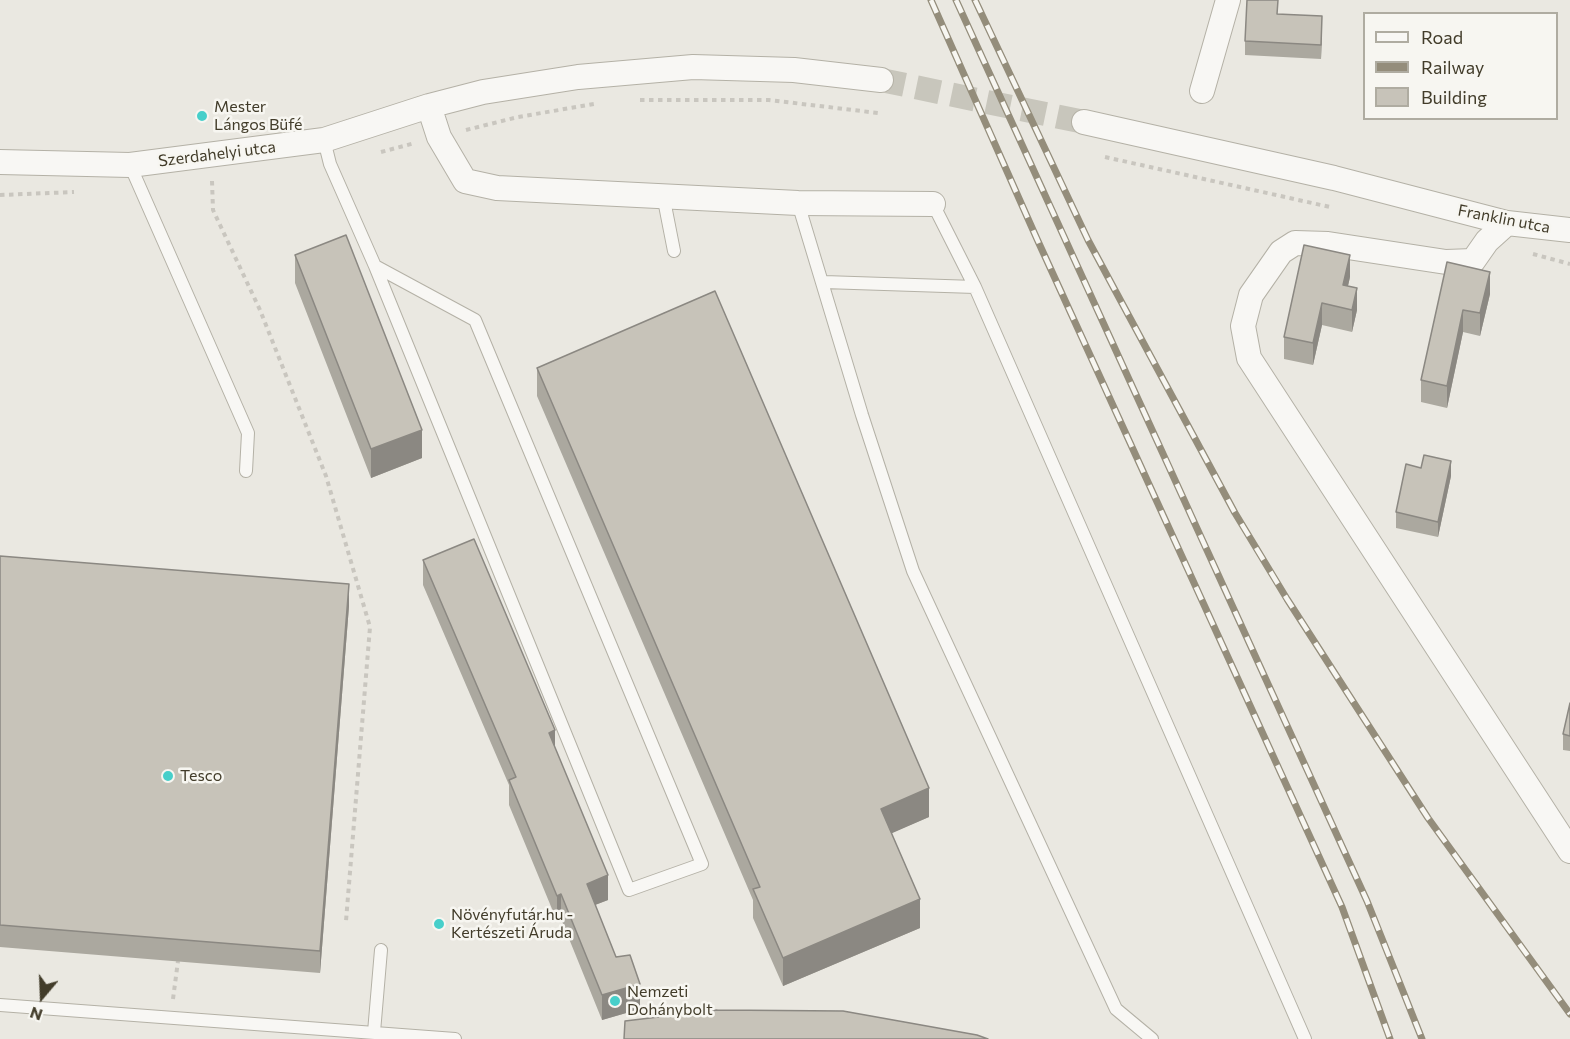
<!DOCTYPE html>
<meta charset="utf-8">
<style>
body{margin:0}
#map{position:relative;width:1570px;height:1039px;overflow:hidden;background:#eae8e1;font-family:Commissioner,sans-serif}
canvas{display:block}
.legend{position:absolute;left:1363px;top:12px;width:195px;height:108px;box-sizing:border-box;background:#f7f6f1;border:2px solid #afaca1;margin:0;padding:8px 10px;list-style:none;font-size:18px;color:#423c2a}
.legend li{display:flex;align-items:center;gap:12px;height:30px}
.legend b{width:30px;border:2px solid #afaca1}
.north{position:absolute;left:12px;top:967px;width:60px;height:60px;-webkit-text-stroke:4px #f7f6f1;paint-order:stroke;rotate:199deg;font-size:16px;font-weight:700;line-height:24px;text-align:center;color:#423c2a}
.north::after{content:'';display:block;margin:auto;width:21px;height:27px;background:#423c2a;clip-path:polygon(50% 0,100% 100%,50% 72%,0 100%)}
</style>
<div id="map">
<canvas width="1570" height="1039"></canvas>
<ul class="legend">
<li><b style="height:8px;background:#f8f7f4"></b>Road</li>
<li><b style="height:8px;background:#948d7b"></b>Railway</li>
<li><b style="height:16px;background:#c7c3b9"></b>Building</li>
</ul>
<div class="north">N</div>
</div>
<script>
const c = document.querySelector('canvas').getContext('2d');
c.lineJoin = 'round';
function poly(rows) {
  const path = new Path2D();
  for (const r of rows) {
    path.moveTo(r[0], r[1]);
    for (let i = 2; i < r.length; i += 2) path.lineTo(r[i], r[i + 1]);
  }
  return path;
}
function trace(path, color, width, dash) {
  c.strokeStyle = color;
  c.lineWidth = width;
  c.lineCap = dash ? 'butt' : 'round';
  c.setLineDash(dash || []);
  c.stroke(path);
}
function fillPath(path, color) {
  c.fillStyle = color;
  c.fill(path, 'evenodd');
}
function drawText(font, color, halo, rows, align = 'center') {
  c.font = font + ' Commissioner,sans-serif';
  c.lineWidth = 5;
  c.setLineDash([]);
  c.textBaseline = 'middle';
  c.strokeStyle = halo;
  c.fillStyle = color;
  for (const [text, x, y, turn = 0] of rows) {
    c.save();
    c.translate(x, y);
    c.rotate((+turn || 0) * Math.PI / 180);
    c.textAlign = isNaN(turn) ? turn : align;
    if (halo) c.strokeText(text, 0, 0);
    c.fillText(text, 0, 0);
    c.restore();
  }
}
trace(poly([
 [881,80,1084,122]
]), '#c8c6bc', 24, [24, 12]);
const service = poly([
 [324,140,330,164,375,266,629,890,702,864,475,320,375,266],
 [130,165,248,433,246,471],
 [663,195,674,251],
 [798,203,862,415,913,571,1116,1009,1152,1039],
 [933,204,975,287,1305,1039],
 [824,282,975,287],
 [0,1005,455,1039],
 [374,1032,381,950]
]);
const minor = poly([
 [1202,91,1228,0],
 [429,106,439,137,465,181,497,188,798,203,933,204],
 [1084,122,1334,178,1507,223,1570,230],
 [0,162,130,165,324,140,429,106,483,92,578,77,693,67,794,70,881,80],
 [1507,223,1487,241,1473,261,1446,262,1328,244,1295,243,1281,252,1251,295,1243,326,1249,358,1570,851]
]);
trace(service, '#b4b1a6', 14);
trace(minor, '#b4b1a6', 26);
trace(poly([
 [640,100,769,100,878,113],
 [466,130,518,117,594,104],
 [381,152,415,143],
 [1105,157,1330,207],
 [212,181,213,210,260,310,326,476,370,627,346,921],
 [0,195,74,192],
 [1533,254,1570,264],
 [173,999,178,961]
]), '#c9c6bf', 4, [4.5, 4.5]);
trace(service, '#f8f7f4', 12);
trace(minor, '#f8f7f4', 24);
const rail = poly([
 [931,0,1037,239,1342,907,1390,1039],
 [956,0,1367,901,1422,1039],
 [975,0,1088,240,1235,513,1287,599,1428,818,1570,1014]
]);
trace(rail, '#948d7b', 7);
trace(rail, '#f7f6f1', 4.5, [14]);
fillPath(poly([
 [1278,14,1322,30,1321,59,1245,55,1245,41],
 [295,255,422,458,371,478,295,283],
 [1447,262,1490,294,1480,336,1463,332,1447,408,1421,402,1421,380],
 [1350,277,1348,286,1357,310,1352,332,1322,325,1313,365,1284,359,1284,337],
 [537,368,929,817,891,833,920,928,783,986,753,918,753,900,537,396],
 [1451,476,1438,537,1396,528,1396,512],
 [0,556,349,606,320,973,0,947],
 [423,560,555,749,608,900,595,905,616,957,640,1009,602,1020,561,919,557,921,509,805,509,785,423,585],
 [1570,703,1570,751,1563,750,1563,734]
]), '#aba89f');
fillPath(poly([
 [1322,16,1322,30,1321,59,1321,45],
 [1350,255,1350,277,1343,307,1343,285],
 [1490,272,1490,294,1480,336,1480,313],
 [1357,288,1357,310,1352,332,1352,310],
 [1322,303,1322,325,1313,365,1313,343],
 [1463,310,1463,332,1447,408,1447,386],
 [422,430,422,458,371,478,371,449],
 [1451,461,1451,476,1438,537,1438,522],
 [349,584,349,606,320,973,320,951],
 [555,730,555,755,549,733],
 [929,788,929,817,881,838,881,809],
 [608,875,608,900,587,908,587,884],
 [561,894,561,919,557,921,557,896],
 [920,899,920,928,783,986,783,958],
 [640,984,640,1009,602,1020,602,995]
]), '#8b8882');
const building = poly([
 [1247,0,1278,0,1277,14,1322,16,1321,45,1245,41,1247,0],
 [346,235,422,430,371,449,295,255,346,235],
 [1304,245,1350,255,1343,285,1357,288,1352,310,1322,303,1313,343,1284,337,1304,245],
 [1447,262,1490,272,1480,313,1463,310,1447,386,1421,380,1447,262],
 [715,291,929,788,881,809,920,899,783,958,753,889,760,887,537,368,715,291],
 [1424,455,1451,461,1438,522,1396,512,1406,464,1421,468,1424,455],
 [474,539,555,730,549,733,608,875,587,884,616,957,630,955,640,984,602,995,561,894,557,896,509,780,516,777,423,560,474,539],
 [0,556,349,584,320,951,0,925,0,556],
 [1570,703,1570,736,1563,734,1570,703],
 [717,1010,843,1011,977,1035,988,1039,624,1039,625,1021,717,1010]
]);
fillPath(building, '#c7c3b9');
trace(building, '#8b8882', 1.5);
for (const [x, y, r, color] of [
 [202,116,6,"#47cfca"],
 [168,776,6,"#47cfca"],
 [439,924,6,"#47cfca"],
 [615,1001,6,"#47cfca"]
]) {
  const dot = new Path2D();
  dot.arc(x, y, r, 0, 2 * Math.PI);
  c.fillStyle = color;
  c.fill(dot);
  trace(dot, '#f7f6f1', 2);
}
drawText('16px', '#423c2a', '#f7f6f1', [
 ["Mester",214,107],
 ["Lángos Büfé",214,125],
 ["Tesco",180,776],
 ["Növényfutár.hu -",451,915],
 ["Kertészeti Áruda",451,933],
 ["Nemzeti",627,992],
 ["Dohánybolt",627,1010]
], 'left');
drawText('16px', '#423c2a', '#f7f6f1', [
 ["Szerdahelyi utca",217,154,-7],
 ["Franklin utca",1504,219,11]
]);
</script>
